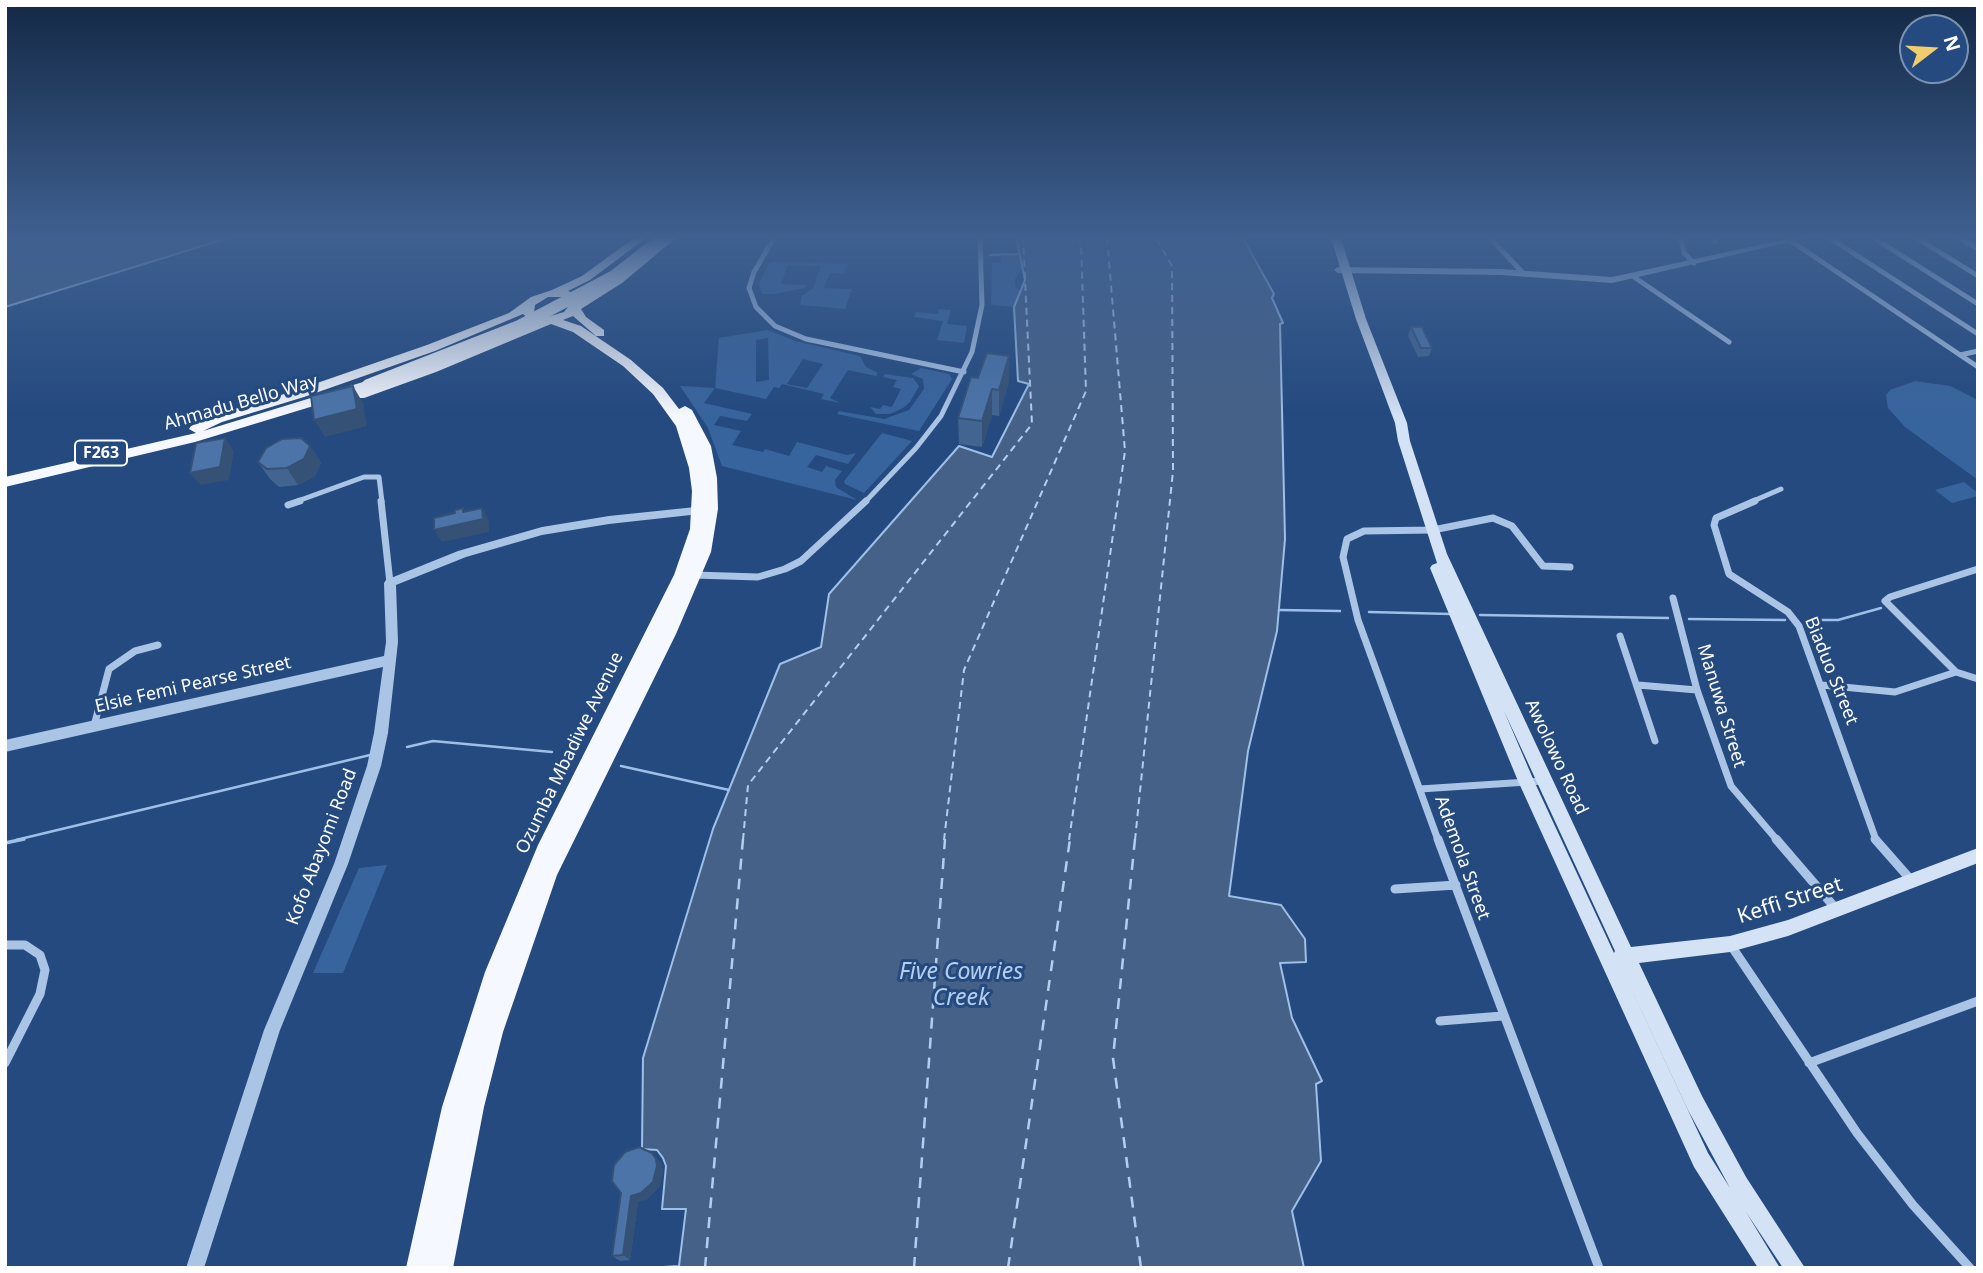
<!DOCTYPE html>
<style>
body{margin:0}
#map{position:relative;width:1983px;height:1273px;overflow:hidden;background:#244a7f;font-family:"Noto Sans",sans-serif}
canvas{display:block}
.frame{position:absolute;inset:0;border:7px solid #fff;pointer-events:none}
.north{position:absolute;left:1899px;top:14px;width:70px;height:70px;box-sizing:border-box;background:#244a7f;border:2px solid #7c92b2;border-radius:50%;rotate:73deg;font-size:19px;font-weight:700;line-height:28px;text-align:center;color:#fff}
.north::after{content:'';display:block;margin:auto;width:24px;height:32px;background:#f1cc6d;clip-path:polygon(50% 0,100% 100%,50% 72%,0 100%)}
</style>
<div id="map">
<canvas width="1983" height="1273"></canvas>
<div class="frame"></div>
<div class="north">N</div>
</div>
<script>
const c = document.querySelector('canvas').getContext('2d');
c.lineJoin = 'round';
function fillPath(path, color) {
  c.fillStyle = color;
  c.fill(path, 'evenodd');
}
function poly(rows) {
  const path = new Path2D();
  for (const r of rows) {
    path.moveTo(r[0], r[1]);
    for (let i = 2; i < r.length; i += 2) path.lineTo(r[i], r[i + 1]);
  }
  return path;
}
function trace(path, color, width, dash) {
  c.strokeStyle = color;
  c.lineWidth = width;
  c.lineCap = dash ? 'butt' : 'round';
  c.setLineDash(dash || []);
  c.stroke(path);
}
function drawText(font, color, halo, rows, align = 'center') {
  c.font = font + ' "Noto Sans",sans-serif';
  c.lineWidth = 6;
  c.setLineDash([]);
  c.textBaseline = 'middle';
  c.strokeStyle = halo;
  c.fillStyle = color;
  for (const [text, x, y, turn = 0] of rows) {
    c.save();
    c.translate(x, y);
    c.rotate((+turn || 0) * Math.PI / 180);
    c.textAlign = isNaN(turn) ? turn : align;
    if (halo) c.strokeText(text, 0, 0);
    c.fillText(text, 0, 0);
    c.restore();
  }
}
fillPath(poly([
 [1001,255,1019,255,1022,270,1015,279,1015,286,1020,291,1014,307,991,305,992,263,1001,263],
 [770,262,847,264,844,274,830,273,824,288,852,289,845,309,800,305,802,296,813,288,821,266,788,265,781,284,806,285,805,288,775,294,762,294,759,283],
 [939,309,951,310,947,324,967,326,964,343,937,340,943,321,914,317,916,312,938,314],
 [768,330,795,341,860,356,866,367,878,373,876,376,848,370,830,398,840,403,821,399,824,394,782,384,779,388,774,387,766,399,715,388,704,403,752,414,747,421,720,416,714,425,741,431,732,445,763,452,765,449,789,456,797,442,847,455,856,453,848,464,816,455,807,467,822,472,826,466,842,471,835,480,836,487,857,500,722,466,708,428,680,386,715,388,719,338],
 [768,338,769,380,756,382,756,340],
 [803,359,823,364,807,388,787,384],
 [921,368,949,374,952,379,919,431,837,414,839,411,884,419,909,410,924,389,923,379,911,374],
 [885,374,913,378,919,386,910,402,903,408,890,414,876,414,870,407,880,409,883,405,892,407,901,389,893,387,897,380,883,377],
 [1915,381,1950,386,1978,400,1978,480,1905,427,1888,408,1886,395,1890,390],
 [882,433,912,441,864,493,845,484,844,481],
 [1964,482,1978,493,1978,496,1952,503,1935,490],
 [387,865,343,973,313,973,359,868]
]), '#38649d');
const water = poly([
 [5,238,228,238,5,307,5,238],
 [1016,238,1243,238,1274,294,1272,298,1283,323,1280,324,1285,539,1277,631,1248,751,1229,896,1281,905,1305,939,1306,962,1280,963,1292,1018,1322,1081,1316,1084,1321,1161,1292,1211,1304,1268,648,1268,679,1266,686,1209,662,1209,666,1166,663,1158,657,1150,642,1149,643,1058,713,829,780,664,821,647,829,594,959,446,992,457,1029,384,1018,381,1014,307,1025,280,1016,238]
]);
fillPath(water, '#456187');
trace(water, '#9ebfe7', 2);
trace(poly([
 [990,255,1019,254]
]), '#9ebfe7', 2);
trace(poly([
 [1279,610,1340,611],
 [1369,612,1451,614],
 [1480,615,1668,618],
 [1689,619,1785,620],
 [1805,620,1838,620,1881,608],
 [407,747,433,741,552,752],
 [621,766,729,790],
 [16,840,370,755]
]), '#9ebfe7', 2.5);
trace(poly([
 [5,843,24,839]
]), '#9ebfe7', 3.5);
trace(poly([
 [743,840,748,785,1032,424,1023,238],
 [944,840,964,670,1086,391,1081,244,1078,238],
 [1069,840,1125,451,1107,238],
 [1135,840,1173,471,1172,266,1156,238]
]), '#b5ceee', 2, [7, 5]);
trace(poly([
 [1135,839,1113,1058,1141,1268],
 [705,1268,743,839],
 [914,1268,945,839],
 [1008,1268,1070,839]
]), '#b5ceee', 2.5, [11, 9]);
trace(poly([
 [774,238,754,272,749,288,756,307,775,326,806,339,964,372],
 [1490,238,1523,273],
 [1681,238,1684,253,1694,263],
 [1830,238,1978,334],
 [1874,238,1978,304],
 [1917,238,1978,276],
 [1960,238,1978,249],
 [1715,241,1717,238],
 [1791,241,1978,367],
 [1634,277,1729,342],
 [1960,355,1978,351],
 [295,502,364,477,379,477,382,502],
 [865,502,916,448,941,416,972,352,982,305,980,238],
 [1751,502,1781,489]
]), '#aac4e6', 5);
trace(poly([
 [381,501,390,583],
 [1755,501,1716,518,1714,525,1729,574,1788,612,1799,626,1876,840],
 [288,505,300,501],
 [694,575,758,577,785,569,801,561,866,501],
 [1673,598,1697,690,1731,786,1777,840],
 [1620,636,1655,741],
 [1956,672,1885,601,1890,597,1978,569],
 [1638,685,1697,690],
 [1822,685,1895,692,1956,672,1978,679],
 [94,726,109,669,135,651,158,645],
 [1420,789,1543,781],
 [1438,840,1358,620,1343,557,1347,539,1364,531,1433,530,1493,518,1512,526,1543,566,1570,567]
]), '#aac4e6', 7);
trace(poly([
 [1438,839,1599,1268],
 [1776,839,1837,910],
 [1875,839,1911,880],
 [1395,889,1456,885],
 [1730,944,1857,1133,1913,1205,1970,1268],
 [5,945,25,945,40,955,45,970,40,994,5,1063],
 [1440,1021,1502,1016],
 [1809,1063,1978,1001]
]), '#aac4e6', 9);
fillPath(poly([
 [1791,238,1807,238,1612,283,1501,275,1338,273,1334,270,1338,267,1501,269,1612,277,1791,238],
 [705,506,709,507,711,510,709,513,609,524,542,535,466,557,396,585,398,642,388,733,381,766,348,864,280,1030,204,1268,186,1268,264,1030,334,864,367,766,374,733,383,667,5,752,5,740,384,656,386,642,384,583,386,580,458,551,542,527,609,516,705,506]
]), '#aac4e6');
fillPath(poly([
 [1331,238,1341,238,1366,319,1407,423,1410,441,1447,554,1631,947,1730,936,1788,920,1978,848,1978,863,1788,936,1730,952,1639,963,1702,1096,1746,1177,1805,1268,1783,1268,1746,1212,1780,1268,1758,1268,1694,1167,1518,781,1430,568,1432,565,1437,563,1398,441,1395,423,1356,319,1331,238],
 [1504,711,1615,951,1614,953,1534,781,1504,711],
 [1620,965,1688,1110,1730,1188,1708,1153,1620,965]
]), '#d3e2f5');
fillPath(poly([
 [634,238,646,238,590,280,568,291,577,294,581,299,614,279,664,238,676,238,622,283,581,309,586,317,604,330,604,336,596,336,573,316,563,320,581,326,631,360,663,388,679,409,685,406,692,410,711,446,717,478,718,509,711,552,676,634,557,875,503,1032,484,1107,453,1268,406,1268,442,1107,485,972,538,845,674,575,690,529,692,491,689,468,676,426,653,394,623,366,573,332,551,324,436,372,364,398,354,398,353,394,195,442,5,487,5,477,196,433,189,429,191,426,212,416,294,391,427,345,509,313,531,297,552,290,582,276,634,238],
 [548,297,562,297,568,298,571,303,564,312,547,317,538,316,534,312,535,305,548,297],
 [523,314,533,322,428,366,374,385,373,382,363,382,203,431,222,422,304,397,435,351,523,314]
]), '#f5f8fe');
trace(poly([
 [368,385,519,326,614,276,663,238]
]), '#f5f8fe', 12);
fillPath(poly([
 [1411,327,1432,348,1429,356,1418,357,1408,336],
 [1009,356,1009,382,999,416,992,415,982,447,959,444,958,418,978,378],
 [310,446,321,463,315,476,298,485,279,487,270,479,258,462],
 [652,1153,662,1165,663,1172,659,1187,647,1199,638,1202,630,1260,620,1261,612,1256]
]), '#416490');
fillPath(poly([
 [1009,356,1009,382,999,416,999,390],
 [353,386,363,403,367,426,325,437,314,420],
 [992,389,992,415,982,447,982,421],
 [225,438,234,451,229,480,200,485,190,473],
 [310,446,321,463,315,476,298,485,287,468],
 [463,508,470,521,482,508,489,520,489,532,442,542,434,530,463,512],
 [652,1153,662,1165,663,1172,659,1187,647,1199,638,1202,630,1260,623,1255,631,1196]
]), '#355176');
const building = poly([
 [1411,327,1422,327,1432,348,1421,348,1411,327],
 [987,353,1009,356,999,390,992,389,982,421,958,418,971,377,978,378,987,353],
 [353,386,357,409,314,420,311,396,353,386],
 [225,438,220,467,190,473,196,443,225,438],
 [301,438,310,446,304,459,287,468,267,469,258,462,266,448,282,439,301,438],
 [463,508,463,512,482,508,483,519,434,530,434,518,455,513,455,510,463,508],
 [639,1147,652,1153,656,1159,657,1166,653,1182,641,1193,631,1196,623,1255,612,1256,621,1193,612,1181,614,1165,625,1152,639,1147]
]);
fillPath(building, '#4c74a8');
trace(building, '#355176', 2);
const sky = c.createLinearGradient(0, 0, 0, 416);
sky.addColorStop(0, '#142946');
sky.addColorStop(0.57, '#3f6090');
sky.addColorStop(1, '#3f609000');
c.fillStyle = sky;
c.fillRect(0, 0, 1983, 416);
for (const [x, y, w] of [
 [101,453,52]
]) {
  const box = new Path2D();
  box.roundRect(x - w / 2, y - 12.5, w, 25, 5);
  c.fillStyle = '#244a7f';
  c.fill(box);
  trace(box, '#fff', 2);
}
drawText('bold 16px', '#fff', null, [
 ["F263",101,453]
]);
drawText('18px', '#fff', '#244a7f', [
 ["Ahmadu Bello Way",241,403,-16],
 ["Biaduo Street",1831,671,68],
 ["Elsie Femi Pearse Street",193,685,-13],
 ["Manuwa Street",1721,706,73],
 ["Ozumba Mbadiwe Avenue",570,753,-64],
 ["Awolowo Road",1556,757,65],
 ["Kofo Abayomi Road",322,847,-69],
 ["Ademola Street",1462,858,70]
]);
drawText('21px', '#fff', '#244a7f', [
 ["Keffi Street",1790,901,-18]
]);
drawText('italic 23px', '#b5ceee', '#244a7f', [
 ["Five Cowries",961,972],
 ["Creek",961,998]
]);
</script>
